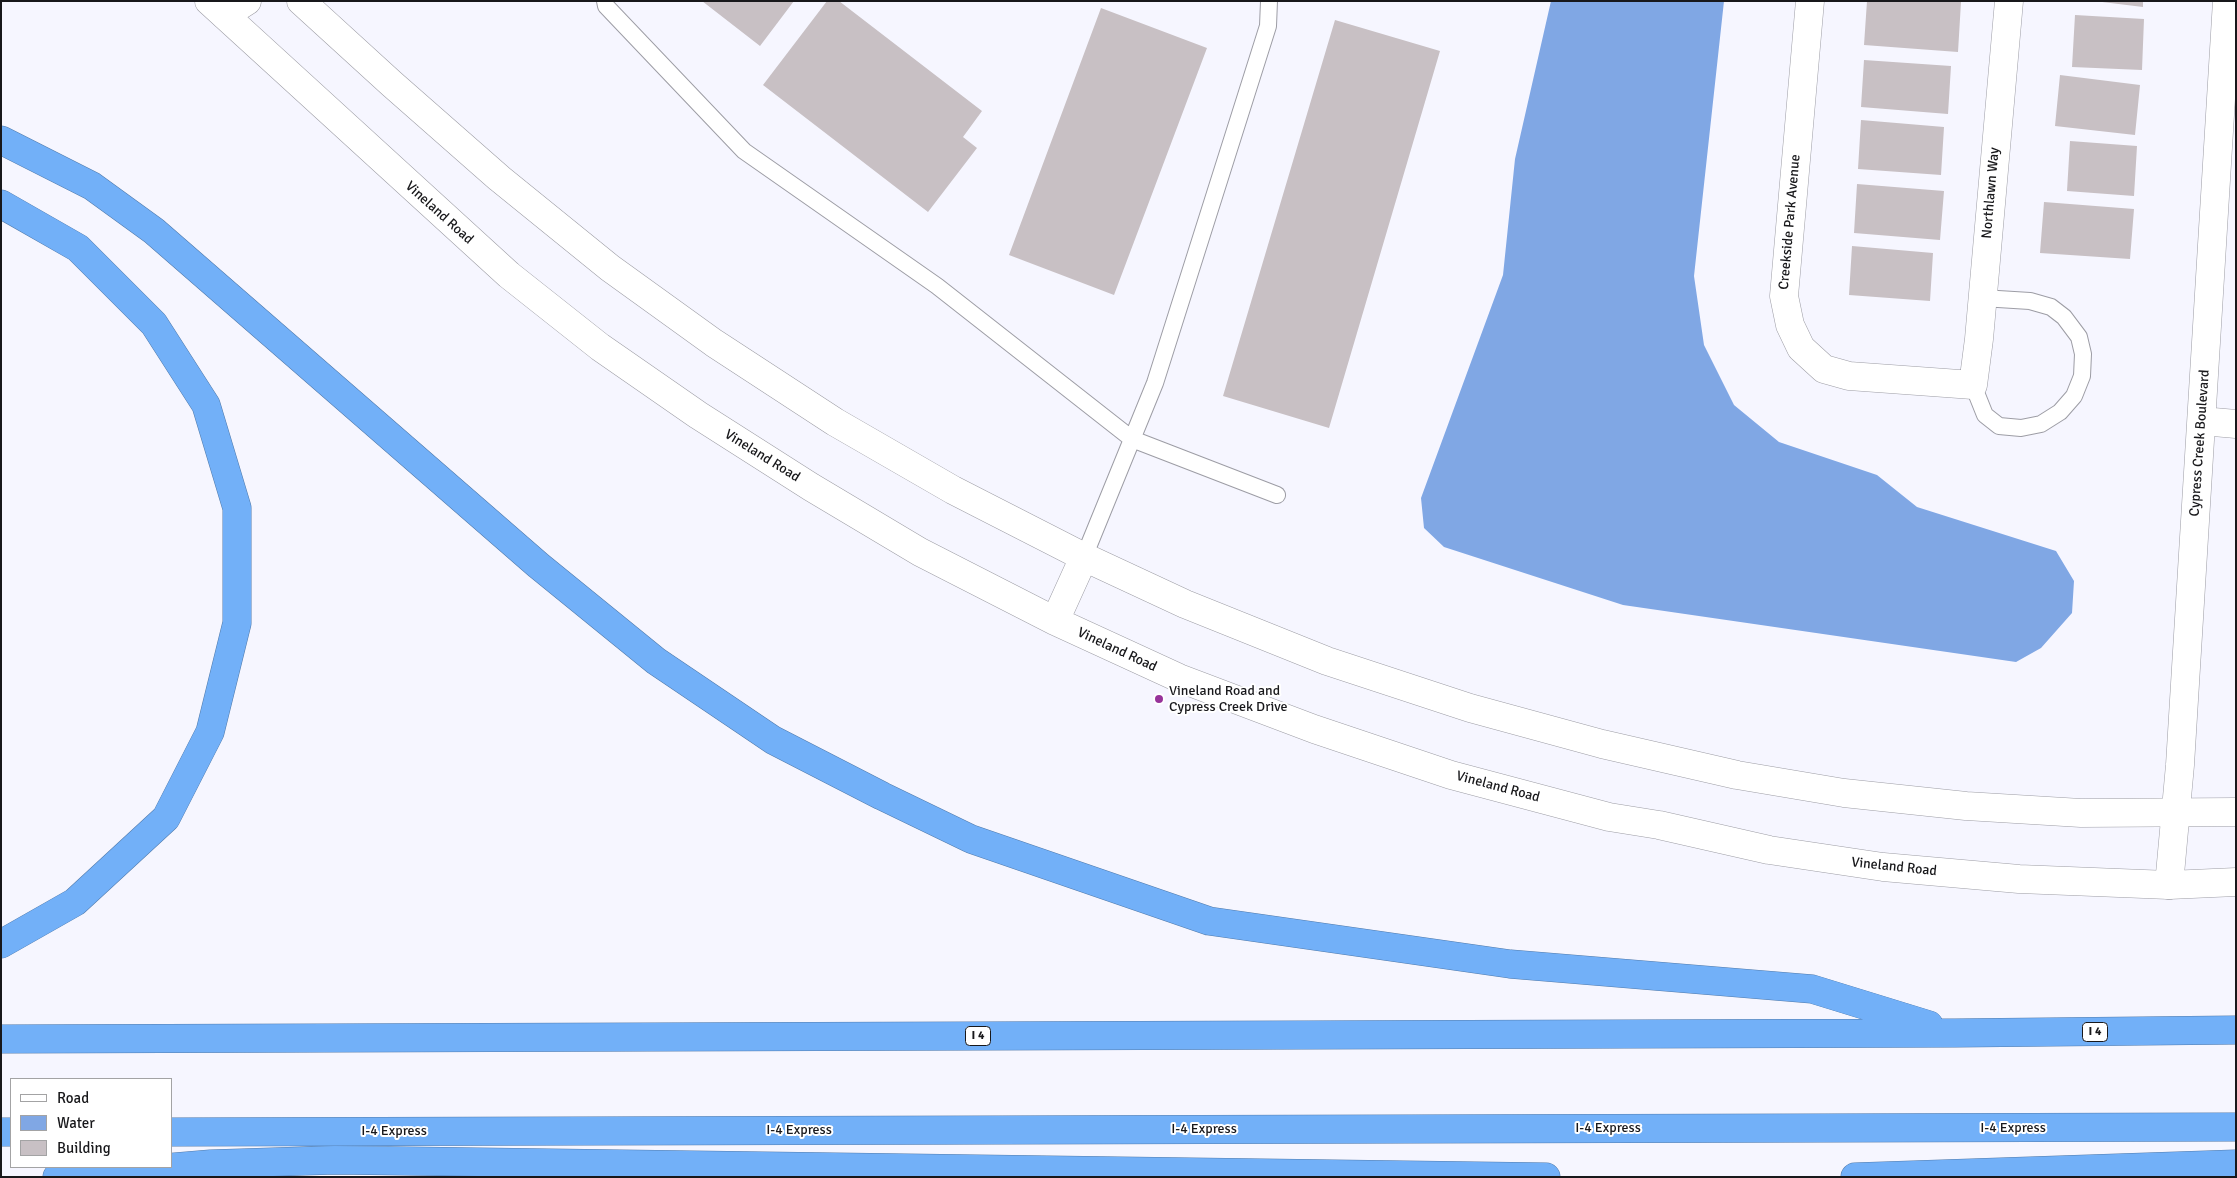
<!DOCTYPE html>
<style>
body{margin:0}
#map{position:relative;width:2237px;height:1178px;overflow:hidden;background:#f6f6ff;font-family:Signika,sans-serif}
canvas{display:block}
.frame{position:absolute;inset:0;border:2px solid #18181b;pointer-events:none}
.legend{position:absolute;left:10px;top:1078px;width:162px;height:90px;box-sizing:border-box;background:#fff;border:1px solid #a3a3a4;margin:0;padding:6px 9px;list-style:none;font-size:15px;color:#18181b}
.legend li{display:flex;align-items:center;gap:10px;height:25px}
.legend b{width:25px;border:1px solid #a3a3a4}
</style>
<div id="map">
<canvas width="2237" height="1178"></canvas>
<div class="frame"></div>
<ul class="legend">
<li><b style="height:6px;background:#fff"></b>Road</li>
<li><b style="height:14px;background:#80a7e4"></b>Water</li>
<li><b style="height:14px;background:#c8c0c4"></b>Building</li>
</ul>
</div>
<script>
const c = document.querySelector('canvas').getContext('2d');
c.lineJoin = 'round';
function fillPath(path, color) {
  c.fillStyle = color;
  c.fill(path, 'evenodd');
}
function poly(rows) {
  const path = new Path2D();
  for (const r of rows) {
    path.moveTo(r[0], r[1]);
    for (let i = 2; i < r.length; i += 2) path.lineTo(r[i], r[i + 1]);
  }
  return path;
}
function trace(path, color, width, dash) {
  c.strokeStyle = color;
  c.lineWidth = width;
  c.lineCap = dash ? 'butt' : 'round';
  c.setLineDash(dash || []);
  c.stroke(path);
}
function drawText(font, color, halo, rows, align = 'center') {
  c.font = font + ' Signika,sans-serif';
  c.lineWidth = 4;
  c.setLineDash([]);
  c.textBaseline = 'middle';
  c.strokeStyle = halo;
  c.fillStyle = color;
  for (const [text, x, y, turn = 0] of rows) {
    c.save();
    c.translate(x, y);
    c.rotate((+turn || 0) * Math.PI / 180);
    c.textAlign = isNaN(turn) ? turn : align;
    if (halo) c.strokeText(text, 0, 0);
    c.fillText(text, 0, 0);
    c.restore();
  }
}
fillPath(poly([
 [1551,1,1724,1,1694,276,1704,345,1734,405,1779,442,1877,475,1917,507,2056,551,2074,581,2072,613,2041,648,2016,662,1623,605,1444,547,1424,528,1421,498,1503,275,1515,159]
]), '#80a7e4');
fillPath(poly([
 [702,1,794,1,760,46],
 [827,1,839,1,982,111,963,137,977,148,928,212,763,85],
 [1867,1,1961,2,1958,52,1864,45],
 [2094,1,2143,1,2143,7],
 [1101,8,1207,48,1114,295,1009,255],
 [2075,15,2144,19,2142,70,2072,67],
 [1335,20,1440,51,1329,428,1223,396],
 [1864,60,1951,66,1948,114,1861,107],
 [2060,75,2140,85,2135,135,2055,126],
 [1861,120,1944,127,1941,175,1858,169],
 [2070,141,2137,146,2134,196,2067,191],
 [1857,184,1944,191,1940,240,1854,233],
 [2044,202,2134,209,2130,259,2040,253],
 [1852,246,1933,253,1930,301,1849,295]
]), '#c8c0c4');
const lane = poly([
 [605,1,606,6,744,151,937,286,1132,439,1277,495],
 [1973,385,1985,415,1999,426,2021,428,2041,424,2060,412,2074,396,2082,376,2083,354,2079,337,2064,317,2051,307,2030,301,1982,298],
 [1084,557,1155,383,1268,26,1269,1]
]);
const street = poly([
 [1810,1,1784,296,1790,325,1801,348,1824,369,1849,376,1973,385,1979,339,2009,1],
 [225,15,247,1],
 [2202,421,2236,424],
 [2169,885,2180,765,2227,1]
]);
const secondary = poly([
 [209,1,509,275,600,347,698,415,811,487,920,552,1055,621,1179,678,1314,729,1451,775,1609,817,1659,825,1769,850,1883,867,2019,879,2169,885,2236,882],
 [301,1,392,84,499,178,610,268,714,343,835,422,953,490,1084,557,1185,604,1327,661,1470,708,1602,744,1737,775,1844,793,1966,806,2081,813,2236,812],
 [1055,621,1084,557]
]);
const highway = poly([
 [1,140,92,186,154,231,538,565,656,661,773,740,882,796,971,839,1209,921,1510,964,1812,989,1929,1025],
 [1,204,78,248,154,324,206,405,237,508,237,623,210,732,166,818,75,902,1,944],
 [1,1039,1955,1033,2236,1030],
 [1,1132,11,1132],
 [171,1132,2236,1127],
 [57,1177,211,1164,335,1160,1546,1177],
 [1855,1177,2236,1164]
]);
trace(lane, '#9d9da5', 18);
trace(street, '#9d9da5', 29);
trace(secondary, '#9d9da5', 29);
trace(highway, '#527bab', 29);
trace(lane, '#fff', 16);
trace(street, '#fff', 28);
trace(secondary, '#fff', 28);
trace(highway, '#72b0f8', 28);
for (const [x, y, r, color] of [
 [1159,699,5,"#97339a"]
]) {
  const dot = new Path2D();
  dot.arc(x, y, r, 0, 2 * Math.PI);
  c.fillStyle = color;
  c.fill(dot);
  trace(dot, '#fff', 2);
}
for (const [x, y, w] of [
 [2095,1032,25],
 [978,1036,25]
]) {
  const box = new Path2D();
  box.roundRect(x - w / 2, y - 9.5, w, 19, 4);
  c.fillStyle = '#fff';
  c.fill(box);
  trace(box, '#18181b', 1);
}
drawText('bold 12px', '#18181b', null, [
 ["I 4",2095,1032],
 ["I 4",978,1036]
]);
drawText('14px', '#18181b', '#fff', [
 ["Northlawn Way",1991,193,-85],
 ["Vineland Road",439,213,42],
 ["Creekside Park Avenue",1790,222,-85],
 ["Cypress Creek Boulevard",2200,443,-86],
 ["Vineland Road",762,456,32],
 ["Vineland Road",1117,650,25],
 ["Vineland Road",1498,787,15],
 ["Vineland Road",1894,867,6],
 ["I-4 Express",1608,1128],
 ["I-4 Express",2013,1128],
 ["I-4 Express",1204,1129],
 ["I-4 Express",799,1130],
 ["I-4 Express",394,1131]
]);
drawText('14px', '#18181b', '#fff', [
 ["Vineland Road and",1169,691],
 ["Cypress Creek Drive",1169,707]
], 'left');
</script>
